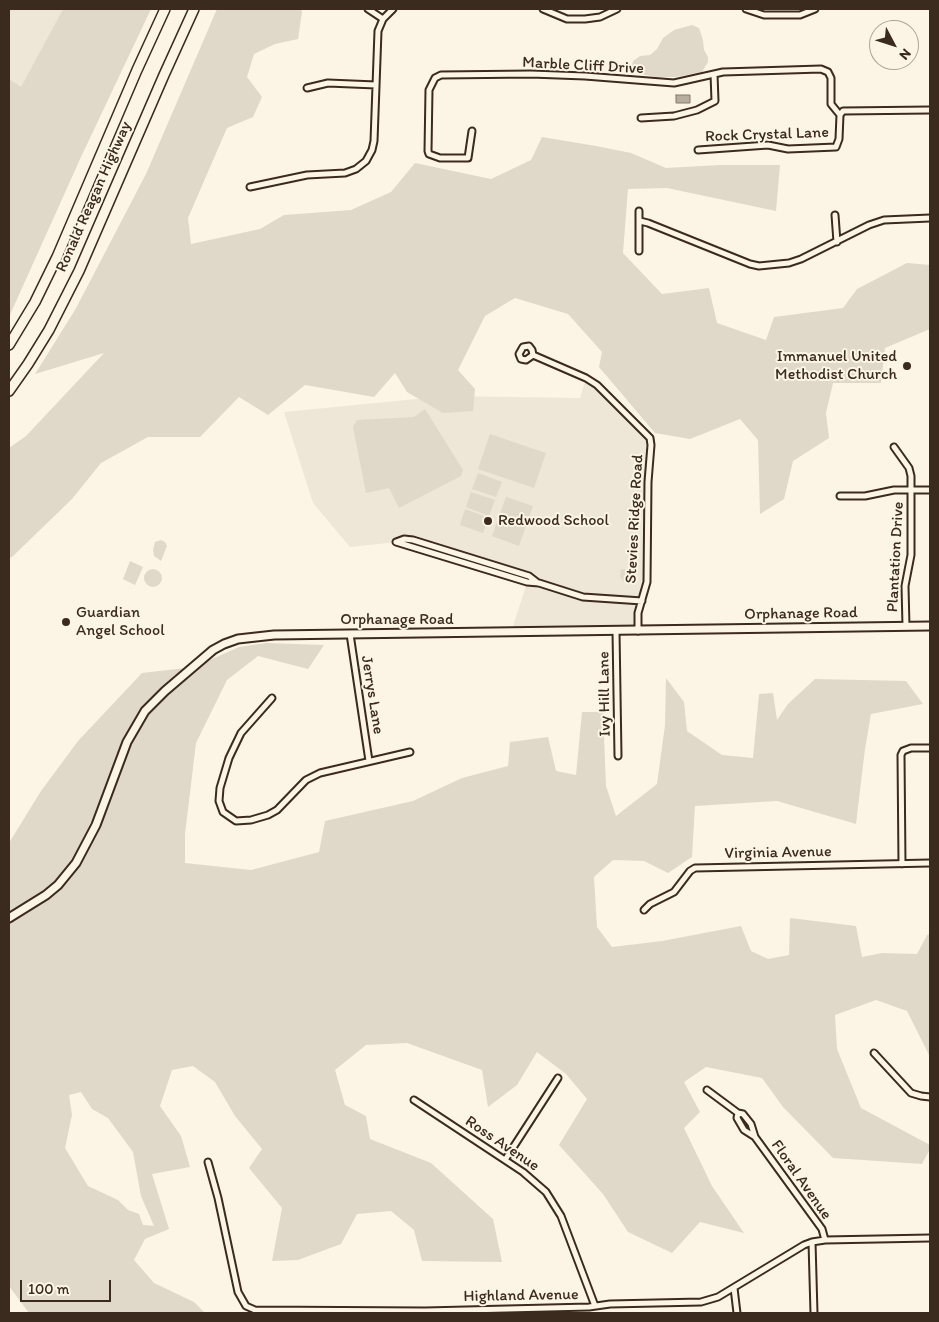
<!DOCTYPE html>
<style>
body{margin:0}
#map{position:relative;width:939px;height:1322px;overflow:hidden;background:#fcf5e5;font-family:Itim,sans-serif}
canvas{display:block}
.frame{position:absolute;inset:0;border:10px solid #3b2a1e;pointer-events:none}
.north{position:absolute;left:869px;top:20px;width:50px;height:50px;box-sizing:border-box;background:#fcf5e5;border:1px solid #afa495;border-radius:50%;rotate:130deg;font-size:14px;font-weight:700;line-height:20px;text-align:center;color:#3b2a1e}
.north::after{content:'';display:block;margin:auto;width:18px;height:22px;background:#3b2a1e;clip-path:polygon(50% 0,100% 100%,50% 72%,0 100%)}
.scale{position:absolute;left:20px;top:1280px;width:91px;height:22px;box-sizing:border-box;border:2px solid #3b2a1e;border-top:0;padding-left:6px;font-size:15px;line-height:18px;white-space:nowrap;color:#3b2a1e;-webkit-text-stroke:4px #fcf5e5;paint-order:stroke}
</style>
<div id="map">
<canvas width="939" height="1322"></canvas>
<div class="frame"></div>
<div class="north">N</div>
<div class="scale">100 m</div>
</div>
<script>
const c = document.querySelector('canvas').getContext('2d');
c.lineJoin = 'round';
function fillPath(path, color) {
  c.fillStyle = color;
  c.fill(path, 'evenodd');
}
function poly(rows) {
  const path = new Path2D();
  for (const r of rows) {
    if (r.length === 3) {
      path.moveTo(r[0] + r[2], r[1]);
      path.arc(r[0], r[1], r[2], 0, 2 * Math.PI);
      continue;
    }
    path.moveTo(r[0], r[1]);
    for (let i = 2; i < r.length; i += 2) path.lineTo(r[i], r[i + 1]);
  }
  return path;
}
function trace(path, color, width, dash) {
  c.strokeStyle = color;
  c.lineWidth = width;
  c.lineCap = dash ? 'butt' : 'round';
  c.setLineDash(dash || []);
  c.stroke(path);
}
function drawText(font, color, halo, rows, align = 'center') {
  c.font = font + ' Itim,sans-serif';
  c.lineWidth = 4;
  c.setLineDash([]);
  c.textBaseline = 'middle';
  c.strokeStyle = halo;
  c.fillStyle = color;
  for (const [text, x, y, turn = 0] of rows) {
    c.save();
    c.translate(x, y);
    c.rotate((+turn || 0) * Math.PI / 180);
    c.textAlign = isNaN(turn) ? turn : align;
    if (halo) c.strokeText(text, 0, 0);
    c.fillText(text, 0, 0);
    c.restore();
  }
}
fillPath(poly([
 [9,9,63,9,21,88,9,79],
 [586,378,650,438,647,582,638,613,638,631,511,632,527,583,396,542,350,547,313,503,284,412,447,396,580,398]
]), '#eee6d6');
fillPath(poly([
 [63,9,151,9,81,157,9,317,9,79,21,87],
 [217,9,301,9,302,12,298,39,275,44,254,54,247,77,262,97,253,117,227,128,188,218,191,244,260,229,284,215,351,210,391,192,415,163,491,179,531,160,542,137,596,146,631,153,666,168,720,165,780,165,776,211,667,188,628,189,623,253,662,294,709,288,717,323,766,340,774,317,843,308,857,289,907,263,930,265,930,329,885,348,881,383,833,383,826,413,829,438,793,461,784,499,760,514,758,440,740,419,690,439,655,433,599,367,602,352,568,314,515,298,485,316,458,370,475,389,473,411,443,413,407,392,395,373,374,397,305,385,268,415,239,397,200,437,148,437,101,463,72,499,12,557,9,558,9,448,26,436,104,353,35,374,75,310,146,174],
 [692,25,699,28,703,40,704,50,708,57,708,62,702,72,676,77,657,77,640,74,635,70,632,65,633,61,640,56,650,55,657,49,663,38,674,30],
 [425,409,463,470,461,476,399,508,389,488,366,493,353,427,357,420,414,417],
 [490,434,546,453,534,488,478,469],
 [478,473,502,482,496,497,472,489],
 [471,492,495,500,489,516,466,507],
 [506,497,533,506,519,546,492,536],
 [465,509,489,518,483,533,460,525],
 [161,540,165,542,167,546,161,561,154,556,153,550,155,542],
 [130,561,143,567,135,585,123,579],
 [153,578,9],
 [621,569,631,570,630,581,623,581,620,577],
 [266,643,324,645,308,669,258,656,227,680,196,743,185,834,185,863,251,870,319,852,325,821,413,801,462,778,508,766,510,742,548,737,556,771,576,775,582,712,603,712,606,786,616,816,657,784,665,725,666,678,684,702,687,731,722,755,753,758,759,694,773,693,777,720,788,704,815,679,906,681,923,704,871,714,865,749,856,824,777,801,695,806,692,857,668,873,644,861,613,860,594,877,597,927,612,947,662,941,741,926,751,951,768,959,789,955,790,918,856,926,862,957,882,953,917,954,927,935,930,934,930,1057,907,1011,876,1000,835,1015,837,1049,861,1108,930,1145,930,1149,922,1164,833,1158,783,1107,762,1078,706,1067,684,1082,700,1112,684,1128,712,1186,744,1233,700,1222,672,1253,628,1232,603,1194,559,1145,587,1099,566,1074,537,1052,517,1085,488,1107,482,1070,407,1043,366,1045,335,1070,345,1105,366,1116,370,1139,431,1163,493,1219,502,1262,422,1261,414,1230,391,1211,357,1214,341,1244,298,1260,272,1261,282,1208,249,1168,262,1149,235,1116,215,1082,193,1066,172,1070,160,1106,181,1136,190,1167,152,1174,169,1229,145,1239,134,1260,154,1283,194,1302,205,1313,29,1313,9,1286,9,843,41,791,78,741,142,673,194,667,239,647],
 [81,1092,92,1109,108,1118,133,1152,141,1196,154,1226,143,1225,139,1214,128,1210,118,1200,88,1186,65,1148,72,1115,69,1095]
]), '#e0d8c8');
const water = poly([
 [676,95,690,95,690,103,676,103,676,95]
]);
fillPath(water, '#b7ad9e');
trace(water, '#85796b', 1);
const street = poly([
 [368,9,383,19],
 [543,9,567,19,585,19,600,17,617,9],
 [746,9,764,15,800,15,815,9],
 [307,88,328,83,376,85],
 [840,115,843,111,930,110],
 [641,118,674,116,697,110,715,101,714,74],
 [472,131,468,158,440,158,429,154,428,151,429,90,435,78,441,75,531,74,585,76,674,83,723,72,821,69,828,72,831,78,831,104,840,115],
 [698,150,768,145,788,149,836,147,839,139,840,115],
 [250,187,307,175,345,173,356,169,366,161,372,150,374,141,378,31,383,19,393,9],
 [639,211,639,251],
 [835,215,837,242],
 [640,221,648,223,750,264,759,266,789,263,801,259,869,225,884,220,930,218],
 [533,355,526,360,521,359,519,354,523,347,529,346,532,350,533,355,586,378,597,385,650,438,651,445,648,482,647,582,638,613,638,631],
 [894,447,909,468,911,476,911,555,905,586,906,626],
 [840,496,865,496,894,490,930,490],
 [396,542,527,582,539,583,583,597,642,601],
 [396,542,404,539,413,540,529,576,538,583],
 [616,631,618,756],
 [350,634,369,761],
 [272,698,241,733,229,758,220,788,219,801,223,812,236,821,251,820,268,815,277,810,306,780,320,773,410,752],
 [902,864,901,755,903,751,911,748,930,748],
 [644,910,650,904,674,892,690,871,695,868,930,863],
 [874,1053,911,1093,921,1096,930,1097],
 [707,1090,738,1113],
 [414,1100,523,1172,546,1192,561,1216,595,1306],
 [755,1137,744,1130,737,1118,738,1113,743,1114,751,1124,755,1137,822,1229,825,1240],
 [505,1160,558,1078],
 [208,1162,218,1198,238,1292,246,1306,255,1310,425,1311,589,1307,610,1304,701,1302,718,1297,804,1245,812,1242,825,1240,930,1238],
 [812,1242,814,1313],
 [734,1288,737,1313]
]);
const secondary = poly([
 [9,918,46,895,58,885,76,863,96,825,127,742,145,711,165,691,213,650,224,644,238,639,274,635,930,626]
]);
const highway = poly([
 [9,345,35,302,57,257,137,70,165,9],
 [9,391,28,364,49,330,79,271,164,75,194,9]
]);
trace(street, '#3b2a1e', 9);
trace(secondary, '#3b2a1e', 11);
trace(highway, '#3b2a1e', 12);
trace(street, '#fcf5e5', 5);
trace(secondary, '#fcf5e5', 7);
trace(highway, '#fcf5e5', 9);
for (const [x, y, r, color] of [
 [907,366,5,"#3b2a1e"],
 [488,521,5,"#3b2a1e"],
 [66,622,5,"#3b2a1e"]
]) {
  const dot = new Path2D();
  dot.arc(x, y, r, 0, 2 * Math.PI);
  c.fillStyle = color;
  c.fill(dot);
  trace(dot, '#fcf5e5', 2);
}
drawText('16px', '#3b2a1e', '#fcf5e5', [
 ["Marble Cliff Drive",583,66,3],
 ["Rock Crystal Lane",767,135,-2],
 ["Ronald Reagan Highway",94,197,-66],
 ["Stevies Ridge Road",635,519,-87],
 ["Plantation Drive",896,557,-87],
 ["Orphanage Road",801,614,-1],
 ["Orphanage Road",397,620],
 ["Ivy Hill Lane",605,694,-91],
 ["Jerrys Lane",372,695,81],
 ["Virginia Avenue",778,853,-1],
 ["Ross Avenue",502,1144,34],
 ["Floral Avenue",801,1180,55],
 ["Highland Avenue",521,1296,-1]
]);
drawText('16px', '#3b2a1e', '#fcf5e5', [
 ["Immanuel United",897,357,"right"],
 ["Methodist Church",897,375,"right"],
 ["Redwood School",498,521],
 ["Guardian",76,613],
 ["Angel School",76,631]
], 'left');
</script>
